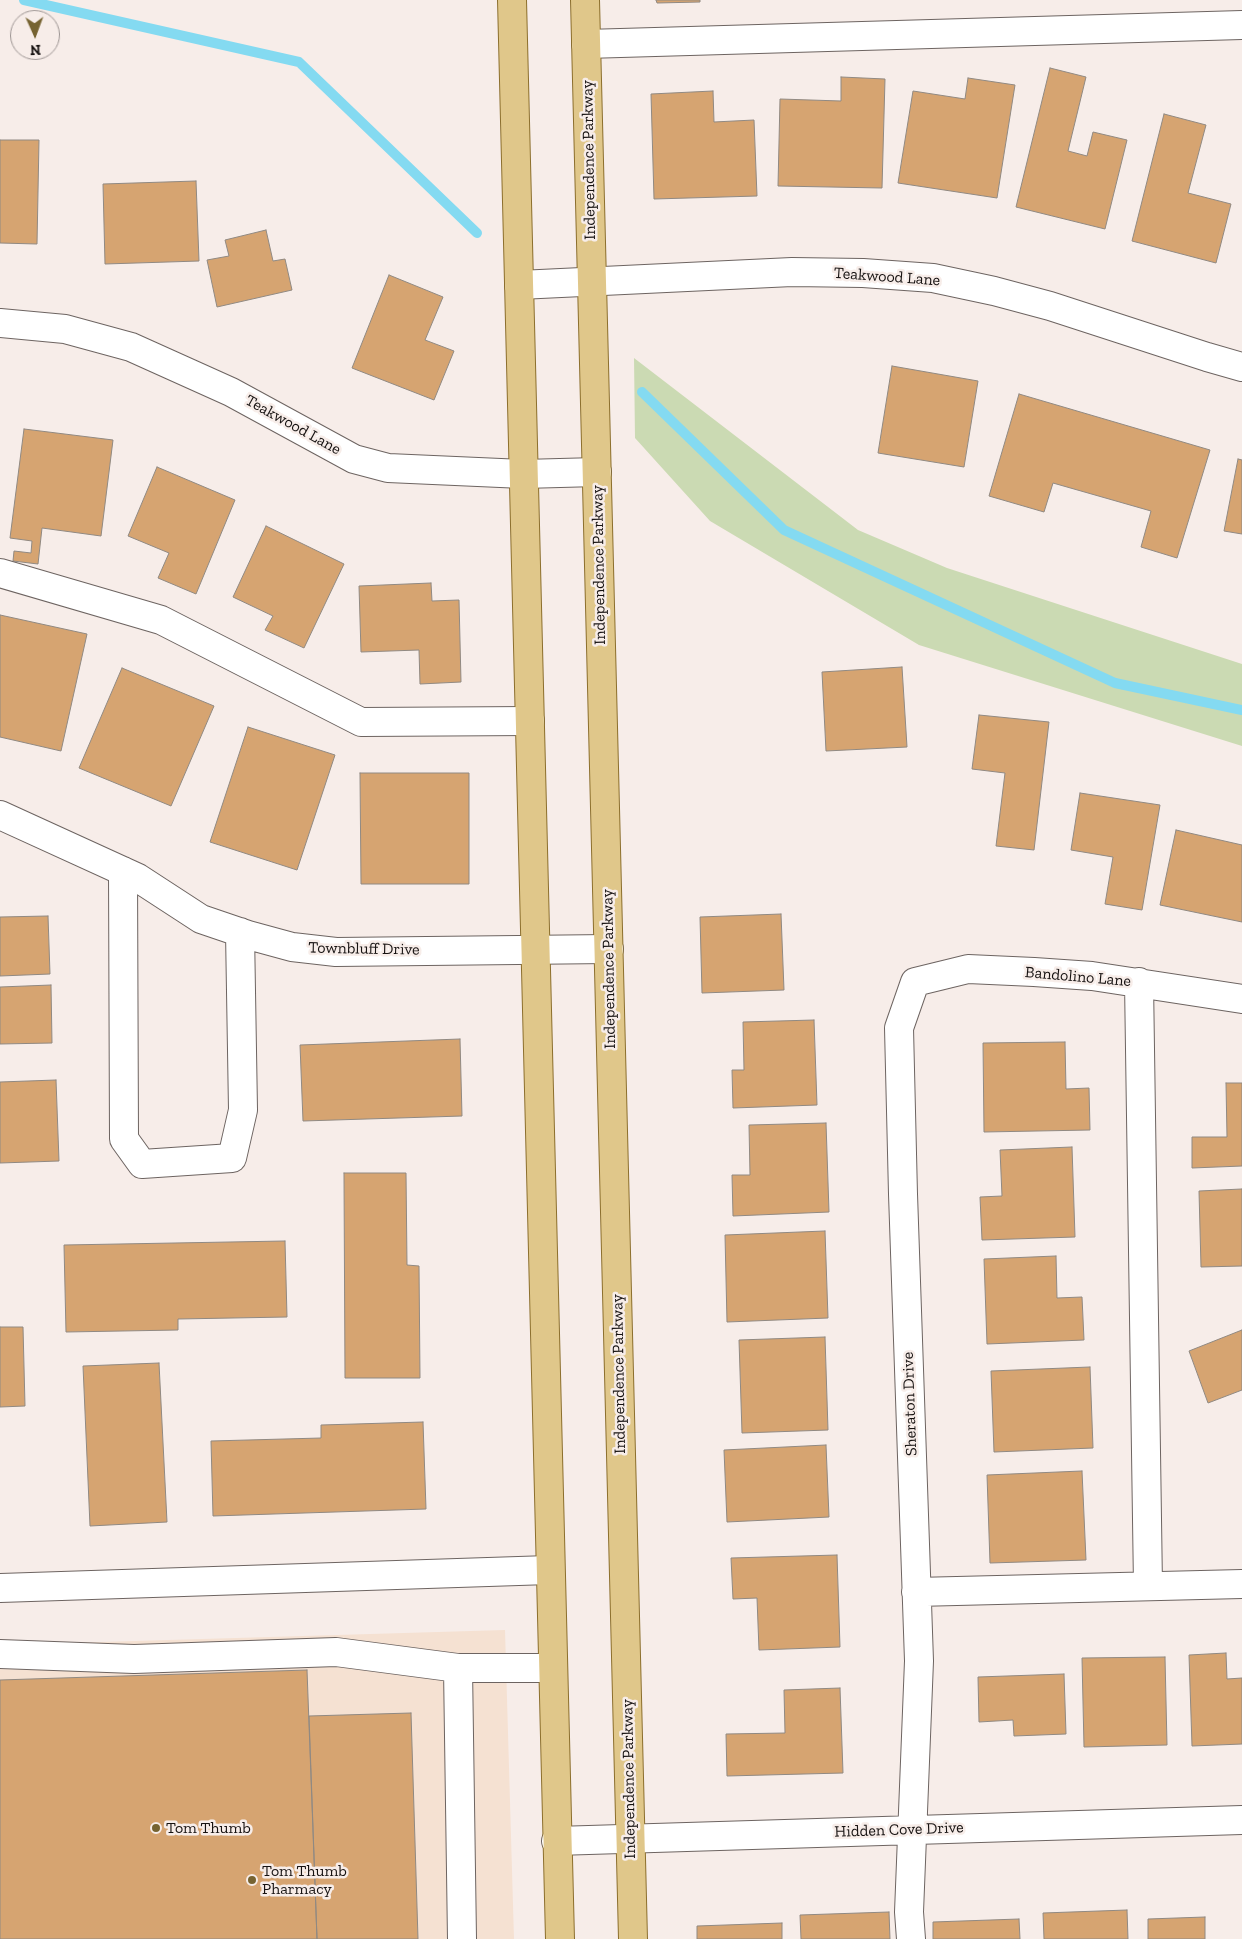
<!DOCTYPE html>
<style>
body{margin:0}
#map{position:relative;width:1242px;height:1939px;overflow:hidden;background:#f7ede9;font-family:"Zilla Slab",serif}
canvas{display:block}
.north{position:absolute;left:10px;top:10px;width:50px;height:50px;box-sizing:border-box;background:#f7ede9;border:1px solid #9d9593;border-radius:50%;rotate:178deg;font-size:14px;font-weight:700;line-height:20px;text-align:center;color:#161211}
.north::after{content:'';display:block;margin:auto;width:18px;height:22px;background:#766331;clip-path:polygon(50% 0,100% 100%,50% 72%,0 100%)}
</style>
<div id="map">
<canvas width="1242" height="1939"></canvas>
<div class="north">N</div>
</div>
<script>
const c = document.querySelector('canvas').getContext('2d');
c.lineJoin = 'round';
function fillPath(path, color) {
  c.fillStyle = color;
  c.fill(path, 'evenodd');
}
function poly(rows) {
  const path = new Path2D();
  for (const r of rows) {
    path.moveTo(r[0], r[1]);
    for (let i = 2; i < r.length; i += 2) path.lineTo(r[i], r[i + 1]);
  }
  return path;
}
function trace(path, color, width, dash) {
  c.strokeStyle = color;
  c.lineWidth = width;
  c.lineCap = dash ? 'butt' : 'round';
  c.setLineDash(dash || []);
  c.stroke(path);
}
function drawText(font, color, halo, rows, align = 'center') {
  c.font = font + ' "Zilla Slab",serif';
  c.lineWidth = 5;
  c.setLineDash([]);
  c.textBaseline = 'middle';
  c.strokeStyle = halo;
  c.fillStyle = color;
  for (const [text, x, y, turn = 0] of rows) {
    c.save();
    c.translate(x, y);
    c.rotate((+turn || 0) * Math.PI / 180);
    c.textAlign = isNaN(turn) ? turn : align;
    if (halo) c.strokeText(text, 0, 0);
    c.fillText(text, 0, 0);
    c.restore();
  }
}
fillPath(poly([
 [505,1630,514,1939,0,1939,0,1645]
]), '#f5e1d2');
fillPath(poly([
 [634,358,858,530,947,568,1242,664,1242,746,919,645,710,521,635,438]
]), '#cbdab3');
trace(poly([
 [24,0,299,62,477,233],
 [642,392,784,530,1115,683,1242,710]
]), '#84daf1', 10);
const building = poly([
 [656,0,700,0,700,2,657,3,656,0],
 [1050,68,1086,77,1068,151,1087,156,1093,132,1127,140,1105,229,1016,207,1050,68],
 [841,77,885,79,882,188,778,186,780,99,841,101,841,77],
 [968,78,1015,85,997,198,898,183,913,91,965,99,968,78],
 [713,91,714,122,754,120,757,196,654,199,651,94,713,91],
 [1164,114,1206,125,1188,193,1231,204,1216,263,1132,241,1164,114],
 [0,140,39,140,37,244,0,243,0,140],
 [196,181,199,261,105,264,103,184,196,181],
 [266,230,273,261,285,259,292,290,217,307,207,260,229,256,225,240,266,230],
 [389,275,443,297,425,340,454,351,434,400,352,368,389,275],
 [892,366,978,381,964,467,878,453,892,366],
 [1019,394,1210,450,1177,558,1141,547,1151,511,1053,483,1044,512,989,496,1019,394],
 [24,429,113,440,101,536,42,528,38,564,13,561,14,551,31,553,32,541,10,538,24,429],
 [1238,459,1242,460,1242,534,1224,531,1238,459],
 [157,467,235,500,196,594,158,578,169,553,128,536,157,467],
 [266,526,344,564,304,648,265,630,273,616,233,597,266,526],
 [431,583,432,601,459,600,461,682,420,684,419,650,361,652,359,586,431,583],
 [0,615,87,634,61,751,0,737,0,615],
 [902,667,907,747,826,751,822,672,902,667],
 [122,668,214,706,171,806,79,768,122,668],
 [979,715,1049,722,1034,850,996,846,1005,773,972,769,979,715],
 [248,727,335,755,297,870,210,842,248,727],
 [360,773,469,773,469,884,361,884,360,773],
 [1080,793,1160,805,1142,910,1105,904,1113,857,1071,850,1080,793],
 [1176,830,1242,845,1242,922,1160,905,1176,830],
 [781,914,784,990,702,993,700,917,781,914],
 [48,916,50,974,0,976,0,917,48,916],
 [51,985,52,1043,0,1044,0,987,51,985],
 [814,1020,817,1105,733,1108,732,1070,744,1070,743,1022,814,1020],
 [460,1039,462,1116,303,1121,300,1045,460,1039],
 [1065,1042,1066,1089,1089,1088,1090,1130,984,1132,983,1043,1065,1042],
 [56,1080,59,1161,0,1163,0,1082,56,1080],
 [1226,1083,1242,1083,1242,1166,1192,1168,1192,1137,1227,1137,1226,1083],
 [826,1123,829,1212,733,1216,732,1175,750,1175,749,1125,826,1123],
 [1072,1147,1075,1237,982,1240,980,1197,1002,1196,1000,1150,1072,1147],
 [344,1173,406,1173,407,1265,419,1266,420,1378,345,1378,344,1173],
 [1242,1189,1242,1266,1201,1267,1199,1191,1242,1189],
 [825,1231,828,1318,727,1322,725,1235,825,1231],
 [285,1241,287,1317,178,1319,178,1330,66,1332,64,1245,285,1241],
 [1056,1256,1057,1298,1082,1297,1084,1340,987,1344,984,1259,1056,1256],
 [0,1327,23,1327,25,1406,0,1407,0,1327],
 [1242,1330,1242,1390,1208,1403,1189,1351,1242,1330],
 [825,1337,828,1430,742,1433,739,1340,825,1337],
 [159,1363,167,1522,90,1526,83,1366,159,1363],
 [1090,1367,1093,1448,994,1452,991,1371,1090,1367],
 [423,1422,426,1509,213,1516,211,1441,321,1438,321,1425,423,1422],
 [826,1445,829,1517,727,1522,724,1450,826,1445],
 [1082,1471,1086,1560,990,1563,987,1475,1082,1471],
 [837,1555,840,1647,759,1650,757,1598,733,1599,731,1558,837,1555],
 [1226,1653,1227,1679,1242,1678,1242,1744,1192,1746,1189,1655,1226,1653],
 [1165,1657,1167,1745,1084,1747,1082,1658,1165,1657],
 [307,1670,317,1939,0,1939,0,1680,307,1670],
 [1064,1674,1066,1734,1014,1736,1013,1720,979,1722,978,1677,1064,1674],
 [840,1688,843,1773,727,1776,726,1734,785,1733,784,1690,840,1688],
 [411,1713,418,1939,317,1939,309,1716,411,1713],
 [1127,1910,1128,1939,1044,1939,1043,1913,1127,1910],
 [889,1912,890,1939,801,1939,800,1915,889,1912],
 [1205,1917,1205,1939,1148,1939,1148,1919,1205,1917],
 [1019,1919,1020,1939,933,1939,933,1922,1019,1919],
 [782,1923,782,1939,697,1939,697,1926,782,1923]
]);
fillPath(building, '#d6a471');
trace(building, '#908982', 1);
const minor = poly([
 [586,44,1242,25],
 [519,285,792,272,863,273,933,278,994,291,1050,306,1207,357,1242,367],
 [0,323,65,329,131,347,231,392,354,459,388,468,523,474,597,472],
 [0,573,161,620,361,722,530,721],
 [0,815,138,878,201,919,248,935,292,947,336,952,609,949],
 [123,871,124,1139,142,1164,232,1158,243,1110,240,932],
 [1139,982,1148,1586],
 [0,1588,549,1570],
 [916,1592,1242,1584],
 [0,1654,134,1659,336,1652,458,1668,462,1939],
 [458,1668,552,1668],
 [556,1841,1242,1820],
 [911,1939,909,1912,919,1661,903,1194,899,1028,915,982,968,969,1034,972,1092,976,1242,999]
]);
const major = poly([
 [512,0,560,1939],
 [585,0,633,1939]
]);
trace(minor, '#6d6461', 30);
trace(major, '#8c6f2d', 30);
trace(minor, '#fff', 28);
trace(major, '#e0c78a', 28);
for (const [x, y, r, color] of [
 [156,1828,5,"#766331"],
 [252,1880,5,"#766331"]
]) {
  const dot = new Path2D();
  dot.arc(x, y, r, 0, 2 * Math.PI);
  c.fillStyle = color;
  c.fill(dot);
  trace(dot, '#f7ede9', 2);
}
drawText('16px', '#161211', '#f7ede9', [
 ["Independence Parkway",589,160,-91],
 ["Teakwood Lane",887,277,4],
 ["Teakwood Lane",293,425,29],
 ["Independence Parkway",599,565,-91],
 ["Townbluff Drive",364,949,1],
 ["Independence Parkway",609,969,-91],
 ["Bandolino Lane",1078,977,5],
 ["Independence Parkway",619,1374,-91],
 ["Sheraton Drive",910,1404,-92],
 ["Independence Parkway",629,1779,-91],
 ["Hidden Cove Drive",899,1830,-2]
]);
drawText('16px', '#161211', '#f7ede9', [
 ["Tom Thumb",166,1828],
 ["Tom Thumb",262,1871],
 ["Pharmacy",262,1889]
], 'left');
</script>
